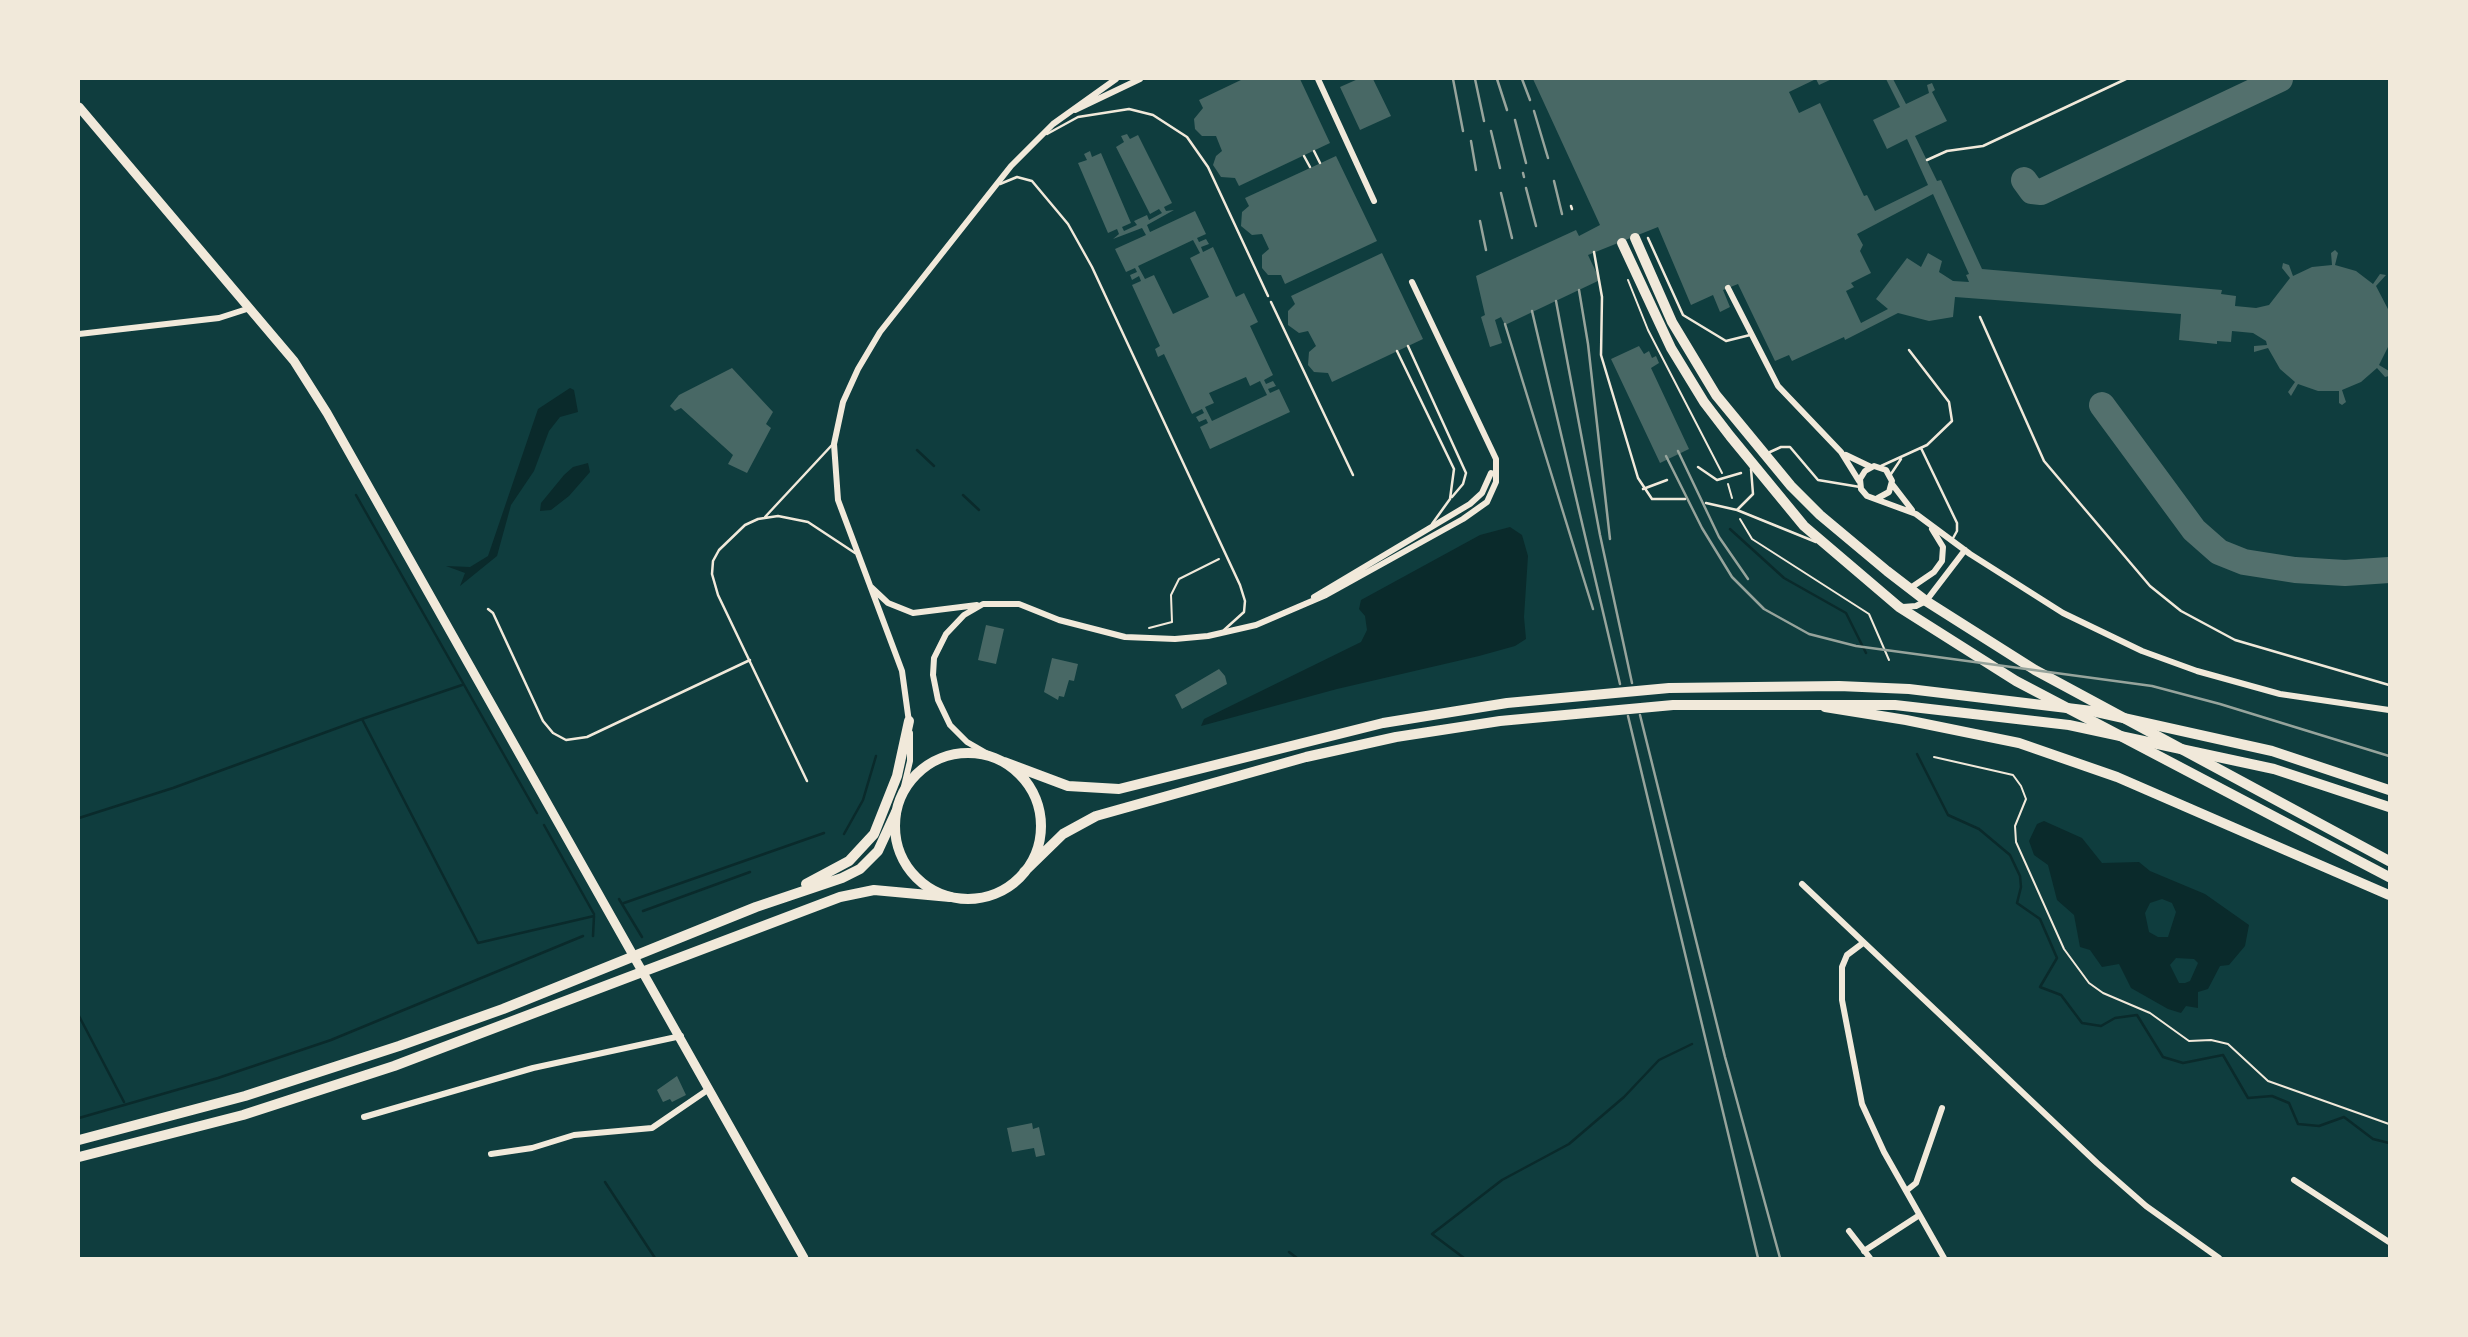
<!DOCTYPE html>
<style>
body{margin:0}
#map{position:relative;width:2468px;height:1337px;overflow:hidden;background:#0f3d3e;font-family:Rubik,sans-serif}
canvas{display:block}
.frame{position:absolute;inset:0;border:80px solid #f1e9da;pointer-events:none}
</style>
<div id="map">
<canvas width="2468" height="1337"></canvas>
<div class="frame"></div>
</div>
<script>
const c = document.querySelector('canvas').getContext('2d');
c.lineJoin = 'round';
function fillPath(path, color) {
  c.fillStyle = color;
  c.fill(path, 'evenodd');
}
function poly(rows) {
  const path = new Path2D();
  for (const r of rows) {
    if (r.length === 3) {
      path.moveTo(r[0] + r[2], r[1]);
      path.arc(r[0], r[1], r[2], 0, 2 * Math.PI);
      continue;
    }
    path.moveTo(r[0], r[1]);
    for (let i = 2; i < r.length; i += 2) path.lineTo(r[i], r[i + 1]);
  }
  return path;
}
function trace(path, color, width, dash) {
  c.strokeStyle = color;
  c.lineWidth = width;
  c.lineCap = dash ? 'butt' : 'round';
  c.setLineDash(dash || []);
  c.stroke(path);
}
fillPath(poly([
 [570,388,574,390,578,412,560,417,549,431,534,471,511,505,497,556,460,586,465,573,446,566,470,567,488,556,538,409],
 [588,463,590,472,569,496,551,510,540,511,541,503,564,475,573,467],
 [1510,527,1522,535,1528,556,1524,617,1526,639,1515,646,1479,656,1337,689,1201,726,1204,719,1361,642,1367,630,1365,616,1359,609,1361,600,1480,535],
 [2044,821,2082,838,2102,863,2139,862,2150,871,2205,894,2249,925,2245,946,2229,965,2220,966,2208,989,2198,992,2198,1008,2186,1006,2181,1013,2168,1009,2131,988,2119,964,2102,967,2090,950,2080,947,2074,915,2057,900,2048,865,2034,855,2029,841,2037,824],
 [2162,899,2172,903,2176,912,2168,937,2158,937,2149,932,2145,913,2150,903],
 [2176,958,2194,959,2198,963,2190,981,2185,983,2179,983,2170,965]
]), '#0a2a2b');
trace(poly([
 [917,450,934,466],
 [356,495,537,813],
 [963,495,979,510],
 [1730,529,1784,578,1846,613,1866,653],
 [362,719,462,685],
 [1917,754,1948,815,1979,829,2010,855,2020,876,2021,887,2017,903,2040,919,2057,958,2040,987,2061,995,2082,1023,2101,1026,2115,1018,2137,1015,2163,1057,2183,1063,2223,1055,2248,1098,2272,1096,2289,1103,2298,1124,2319,1126,2344,1117,2373,1139,2389,1143],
 [79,818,173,788,362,719,478,943,594,916,593,936],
 [544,825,594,914],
 [844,834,863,800,876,756],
 [619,899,642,937],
 [624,903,824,833],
 [643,911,750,872],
 [79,1016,124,1102],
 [79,1118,218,1078,331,1040,583,936],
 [605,1182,655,1258],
 [1289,1252,1297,1258],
 [1464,1258,1432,1234,1502,1180,1569,1144,1624,1097,1659,1060,1692,1044]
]), '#0a2a2b', 2.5);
trace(poly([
 [2024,180,2032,191,2041,192,2280,79],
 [2102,405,2194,530,2219,552,2244,562,2295,570,2345,573,2389,570]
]), '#53706d', 26);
fillPath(poly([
 [1243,79,1300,79,1330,143,1239,186,1235,178,1221,177,1213,165,1216,156,1222,151,1216,136,1202,136,1195,129,1194,119,1203,108,1199,100],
 [1358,79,1373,79,1391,116,1360,130,1340,87],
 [1533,79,1832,79,1819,85,1816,79,1789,92,1799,113,1820,103,1864,196,1867,195,1875,211,1928,185,1907,139,1887,149,1873,120,1900,107,1886,79,1893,79,1906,104,1929,93,1927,85,1932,83,1935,90,1932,92,1947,121,1915,136,1937,181,1941,180,1982,269,2222,290,2221,294,2236,296,2235,306,2256,308,2269,305,2290,278,2282,268,2283,263,2289,265,2293,276,2312,267,2332,265,2331,253,2335,250,2338,253,2335,265,2356,271,2373,284,2380,274,2386,275,2376,286,2389,311,2389,345,2379,365,2389,371,2389,376,2385,377,2377,368,2361,382,2342,390,2346,402,2342,405,2339,403,2339,391,2318,391,2298,384,2291,396,2288,392,2295,382,2280,369,2268,348,2254,352,2254,346,2267,345,2266,341,2253,333,2232,331,2231,342,2217,341,2217,344,2179,340,2181,314,1955,297,1953,317,1929,321,1898,313,1845,340,1844,337,1792,361,1789,355,1775,361,1738,284,1723,290,1730,307,1720,312,1713,295,1691,305,1658,227,1588,255,1600,280,1505,325,1501,317,1495,320,1502,343,1490,347,1481,317,1485,315,1476,276,1576,230,1579,236,1600,225],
 [1933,194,1969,274,1966,275,1969,282,1953,281,1939,272,1942,261,1928,253,1921,267,1907,258,1876,299,1888,309,1861,323,1846,291,1854,287,1851,283,1871,273,1860,251,1863,245,1857,234],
 [1127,134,1130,139,1138,135,1172,203,1164,207,1166,211,1174,210,1147,225,1150,232,1195,211,1206,234,1197,238,1199,242,1206,239,1209,244,1201,247,1203,252,1213,247,1236,297,1244,293,1258,322,1250,326,1273,375,1264,380,1266,384,1273,381,1276,386,1268,389,1270,393,1279,389,1290,412,1210,449,1200,427,1208,423,1206,419,1199,422,1196,417,1204,413,1202,409,1192,414,1164,354,1158,357,1155,349,1160,346,1132,285,1141,281,1139,276,1132,280,1130,275,1137,272,1135,268,1126,272,1115,249,1146,235,1142,228,1113,239,1119,234,1117,229,1108,233,1078,163,1087,160,1084,154,1090,151,1092,157,1101,153,1131,223,1122,227,1124,231,1137,225,1134,221,1147,215,1149,220,1162,213,1159,209,1150,214,1116,147,1124,142,1121,136],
 [1193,240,1200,253,1190,258,1209,297,1173,314,1154,275,1145,279,1138,266],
 [1246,377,1250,386,1260,381,1267,395,1212,421,1205,407,1214,403,1209,393],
 [1336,156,1377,241,1285,284,1281,275,1268,275,1262,268,1262,255,1269,249,1262,234,1252,235,1241,226,1242,212,1249,206,1245,198],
 [1382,253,1423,339,1332,382,1328,373,1314,372,1308,365,1309,352,1316,346,1308,331,1299,333,1288,325,1288,311,1295,304,1291,296],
 [1639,346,1644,354,1649,351,1652,358,1656,356,1659,363,1651,368,1689,449,1660,463,1611,359],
 [732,368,773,412,766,424,771,428,747,473,728,464,733,455,681,408,675,411,670,406,679,395],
 [986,625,1004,629,996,664,978,660],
 [1052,658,1078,664,1074,681,1069,680,1064,697,1059,696,1058,700,1044,692],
 [1219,669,1225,676,1227,684,1182,709,1175,695],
 [677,1076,686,1095,672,1102,670,1099,663,1102,657,1090],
 [1032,1123,1033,1129,1039,1127,1045,1155,1036,1157,1034,1148,1012,1152,1007,1128]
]), '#486865');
trace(poly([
 [1628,280,1648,330,1722,473],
 [1728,484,1732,498],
 [1740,519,1752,539,1869,614,1889,660],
 [1149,628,1172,622,1171,595,1179,579,1219,559],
 [1934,757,2013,775,2021,786,2026,799,2015,826,2016,842,2064,949,2089,983,2103,993,2150,1013,2189,1041,2211,1040,2228,1044,2268,1081,2389,1124]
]), '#f1e9da', 2);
trace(poly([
 [1047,134,1078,117,1129,109,1153,115,1187,137,1208,167,1268,296],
 [1314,151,1320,163],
 [1304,156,1310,167],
 [1927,160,1947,151,1983,146,2126,79],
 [1000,184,1017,177,1032,181,1068,224,1092,267,1240,585,1245,601,1244,612,1224,630],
 [1571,206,1572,209],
 [1648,238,1683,315,1726,341,1750,335],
 [1594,252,1602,297,1601,355,1638,478,1652,499,1685,499],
 [1271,302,1353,475],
 [1980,317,2044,461,2150,586,2181,611,2235,640,2389,685],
 [1408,346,1466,473,1463,484,1452,497],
 [1397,351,1454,469,1450,499,1432,524],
 [1921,448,1957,523,1957,531,1952,540],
 [1770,452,1781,447,1790,447,1818,480,1860,487],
 [1881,466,1927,445,1952,421,1949,402,1909,350],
 [1698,467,1717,480,1741,473],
 [1891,474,1901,459],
 [1643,489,1667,480],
 [1706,503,1737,510,1816,542],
 [1737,510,1753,494,1751,469],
 [765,517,832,445],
 [488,609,493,613,543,721,553,733,566,740,587,737,750,660],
 [807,781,718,595,712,574,713,561,719,550,745,525,758,519,778,516,808,522,855,553]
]), '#f1e9da', 2.5);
trace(poly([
 [1318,79,1374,201],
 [1075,110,1140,79],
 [1728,288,1778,386,1841,452,1859,481],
 [79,334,219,318,250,308],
 [1846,455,1871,467],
 [1892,484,1912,510],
 [1878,498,1889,492,1892,481,1886,470,1874,466,1865,471,1860,479,1861,489,1867,496,1916,514,1970,554,2063,613,2142,651,2197,671,2280,694,2389,710],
 [871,587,888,603,913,613,977,605],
 [1909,589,1934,572,1942,561,1943,547,1932,529],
 [1314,597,1470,504,1482,493,1491,473],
 [1903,607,1916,606,1926,601,1965,550],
 [909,722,902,671,838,500,834,444,843,402,858,369,880,332,1011,166,1053,124,1116,79],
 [993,757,967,742,950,725,938,700,933,675,934,658,946,634,964,615,983,604,1019,604,1059,620,1125,637,1175,639,1208,636,1256,625,1326,595,1463,519,1487,502,1496,482,1496,459,1412,282],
 [901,799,910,761,910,733],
 [1802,884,2097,1163,2146,1206,2219,1258],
 [1863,943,1847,955,1842,967,1842,1000,1862,1104,1884,1152,1944,1258],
 [364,1117,533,1068,681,1036],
 [491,1154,532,1148,574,1135,652,1128,709,1089],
 [2294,1180,2389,1242],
 [1906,1191,1916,1183,1942,1108],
 [1849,1231,1870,1258],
 [1864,1251,1918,1216]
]), '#f1e9da', 6);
trace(poly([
 [79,107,294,361,327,413,804,1258]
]), '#f1e9da', 9);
trace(poly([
 [1635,238,1672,322,1716,395,1791,486,1820,515,1887,571,1926,601,2035,670,2389,861],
 [1622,243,1671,348,1704,402,1730,436,1804,526,1899,607,2016,681,2389,877]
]), '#f1e9da', 10);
trace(poly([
 [1825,707,1906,720,2019,743,2117,777,2389,895],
 [968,826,73],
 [1004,762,1068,786,1119,789,1383,723,1507,703,1669,688,1839,686,1909,689,2092,711,2272,751,2389,790],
 [1024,872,1063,834,1096,816,1306,757,1396,737,1500,721,1673,705,1895,705,2069,725,2274,769,2389,807]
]), '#f1e9da', 10);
trace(poly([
 [806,884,849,861,874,834,897,776,909,721],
 [79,1140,245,1096,399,1046,503,1009,756,907,842,878,860,869,878,851,896,812],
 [79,1157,243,1115,394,1066,840,897,874,890,950,897]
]), '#f1e9da', 10);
trace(poly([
 [1453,79,1463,131],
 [1475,79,1484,121],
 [1497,79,1507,110],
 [1522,79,1530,100],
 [1534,111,1548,158],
 [1515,120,1526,163],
 [1491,131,1500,168],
 [1471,141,1476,170],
 [1523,173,1524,177],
 [1554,181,1562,214],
 [1526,188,1536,226],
 [1501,193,1512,238],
 [1480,221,1486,250],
 [1579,290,1588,344,1610,539],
 [1556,301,1600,535,1632,683],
 [1532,311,1620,684],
 [1505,324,1593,609],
 [1678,451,1719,537,1748,579],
 [1666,456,1702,528,1732,577,1764,609,1809,634,1856,646,2152,686,2220,704,2389,756],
 [1640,715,1725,1057,1780,1258],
 [1628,716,1758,1258]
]), '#97a49c', 2.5);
</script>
